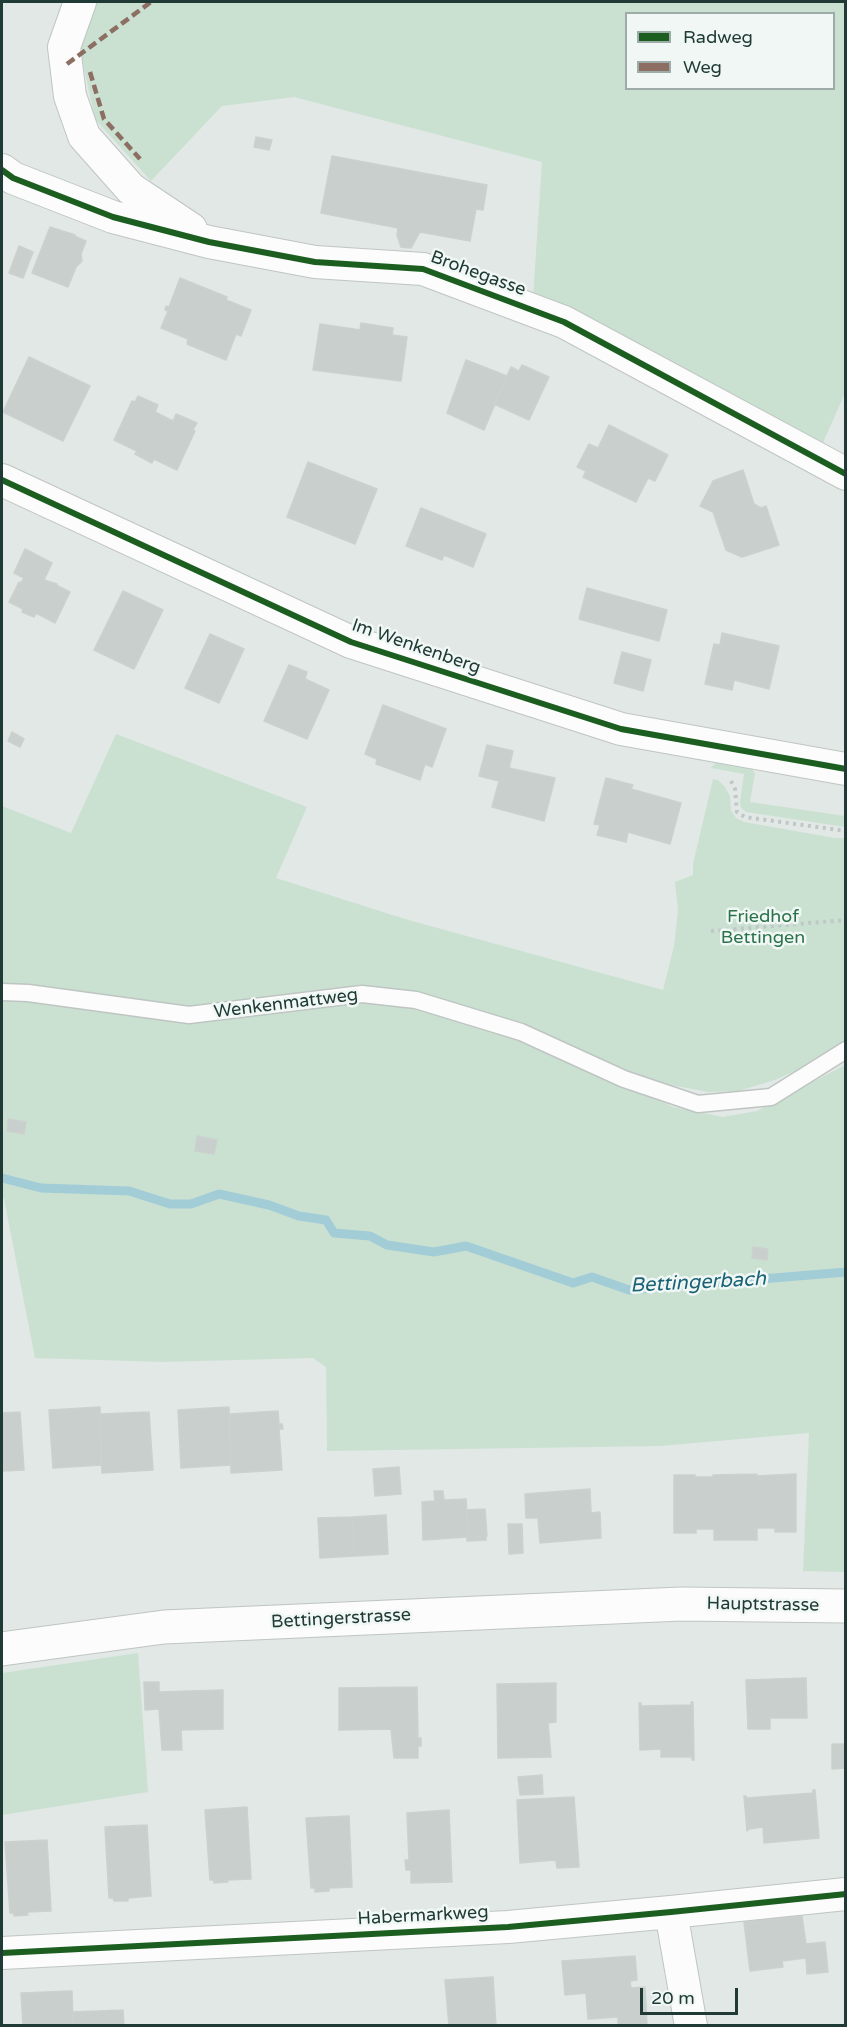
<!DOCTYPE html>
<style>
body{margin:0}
#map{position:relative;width:847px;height:2027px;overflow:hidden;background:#e2e8e5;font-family:"Varela Round",sans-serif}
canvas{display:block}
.frame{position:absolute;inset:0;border:3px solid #203b35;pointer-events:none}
.legend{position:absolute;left:625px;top:12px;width:210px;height:78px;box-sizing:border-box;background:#f0f7f4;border:2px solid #9daca8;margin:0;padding:8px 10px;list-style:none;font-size:18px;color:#203b35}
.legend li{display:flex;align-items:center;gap:12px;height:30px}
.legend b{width:30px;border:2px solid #9daca8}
.scale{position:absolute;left:640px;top:1988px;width:98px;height:27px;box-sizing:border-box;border:3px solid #203b35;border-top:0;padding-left:8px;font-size:18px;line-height:21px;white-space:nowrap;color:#203b35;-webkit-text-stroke:4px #f0f7f4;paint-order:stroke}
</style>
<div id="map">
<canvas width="847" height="2027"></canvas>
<div class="frame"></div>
<ul class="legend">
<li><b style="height:8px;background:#1b5e20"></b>Radweg</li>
<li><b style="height:8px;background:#8d6e63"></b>Weg</li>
</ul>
<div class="scale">20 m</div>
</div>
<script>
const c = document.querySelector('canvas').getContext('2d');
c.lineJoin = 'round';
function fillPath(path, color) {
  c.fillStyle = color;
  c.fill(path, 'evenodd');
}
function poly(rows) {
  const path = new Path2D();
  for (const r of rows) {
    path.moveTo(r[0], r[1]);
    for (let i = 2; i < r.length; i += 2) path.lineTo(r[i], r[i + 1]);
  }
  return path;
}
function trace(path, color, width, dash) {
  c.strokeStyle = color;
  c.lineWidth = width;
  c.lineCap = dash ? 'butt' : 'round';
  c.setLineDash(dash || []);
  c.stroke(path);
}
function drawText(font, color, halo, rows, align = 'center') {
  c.font = font + ' "Varela Round",sans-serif';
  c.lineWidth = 5;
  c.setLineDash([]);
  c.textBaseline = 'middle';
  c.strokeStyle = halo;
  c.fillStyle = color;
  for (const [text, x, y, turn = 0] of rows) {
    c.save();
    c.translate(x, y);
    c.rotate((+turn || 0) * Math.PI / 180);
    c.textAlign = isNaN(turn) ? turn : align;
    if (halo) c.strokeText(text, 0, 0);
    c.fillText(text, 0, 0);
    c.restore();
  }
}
fillPath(poly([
 [92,2,845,2,845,393,822,445,533,297,542,162,294,97,222,106,151,181,95,119,78,41],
 [626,14,834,14,834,88,626,88],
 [116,734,307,807,276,878,405,919,663,990,674,946,678,910,675,882,693,875,693,864,713,779,718,780,725,787,730,796,731,810,736,818,744,822,835,838,845,838,845,1042,822,1059,775,1080,738,1091,708,1092,660,1083,656,1099,673,1107,723,1117,757,1111,845,1065,845,1572,803,1571,809,1433,660,1446,327,1451,326,1367,313,1358,162,1362,35,1358,4,1199,2,1199,2,806,71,833],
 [717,761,747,766,752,769,755,774,750,802,845,816,845,827,746,812,741,808,740,802,744,774,711,768],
 [138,1653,148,1792,2,1815,2,1673]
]), '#cae1d2');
trace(poly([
 [2,1178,41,1188,129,1191,170,1204,191,1204,219,1194,269,1205,299,1216,326,1220,334,1233,370,1236,387,1245,434,1252,466,1246,573,1283,592,1277,629,1290,846,1272]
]), '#a2cdd7', 9);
const building = poly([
 [256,137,272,140,269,150,254,147,256,137],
 [332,156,487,185,483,210,476,209,470,241,420,232,411,248,401,247,397,235,398,228,321,213,332,156],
 [50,227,75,235,74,236,86,241,81,254,82,261,76,267,68,287,32,273,50,227],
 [19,246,33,252,23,278,9,273,19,246],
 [180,278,227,297,226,300,251,310,241,336,236,334,226,360,187,344,188,339,161,328,168,311,165,310,166,306,169,307,180,278],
 [361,323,393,328,392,335,407,337,401,381,313,370,320,324,360,330,361,323],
 [29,357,90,386,63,441,3,412,29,357],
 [466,360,507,376,484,430,447,413,466,360],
 [522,365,549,377,529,420,494,404,511,367,519,371,522,365],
 [138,396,158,405,155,412,173,421,176,414,197,423,193,430,195,431,177,470,154,459,152,463,135,454,137,451,114,440,132,401,135,402,138,396],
 [609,425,668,455,655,481,648,478,636,502,583,477,586,471,577,467,589,444,598,448,609,425],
 [308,462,377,489,355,544,287,517,308,462],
 [743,470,754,504,761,508,766,506,779,545,742,557,726,550,713,512,700,506,713,481,743,470],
 [421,508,486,534,473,567,444,555,442,560,406,546,421,508],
 [25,549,52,563,44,580,57,584,56,585,70,592,55,623,36,613,34,617,22,612,23,609,9,602,19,582,21,583,24,578,14,573,25,549],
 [587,588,667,610,659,641,579,619,587,588],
 [123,591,163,610,134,669,94,650,123,591],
 [722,633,779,646,769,689,734,680,732,690,705,684,714,644,720,645,722,633],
 [210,634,244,649,219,703,185,688,210,634],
 [622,652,651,660,643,691,614,683,622,652],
 [289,665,307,672,305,679,329,690,307,739,264,721,289,665],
 [383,705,446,729,432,767,425,764,420,780,376,764,377,759,365,754,383,705],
 [12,732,24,739,20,747,8,741,12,732],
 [487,745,513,751,509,768,555,778,544,821,492,807,499,781,479,776,487,745],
 [606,778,633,785,631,789,681,803,670,844,628,832,626,842,597,835,600,825,594,824,606,778],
 [8,1119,26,1122,24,1134,7,1131,8,1119],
 [197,1136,217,1140,214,1154,195,1151,197,1136],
 [753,1247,768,1249,767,1260,752,1258,753,1247],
 [100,1407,101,1465,53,1468,49,1410,100,1407],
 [229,1407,230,1465,181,1468,178,1410,229,1407],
 [278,1411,279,1424,282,1424,283,1429,279,1429,282,1470,231,1473,230,1414,278,1411],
 [20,1412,24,1470,2,1471,2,1413,20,1412],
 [149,1412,153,1470,102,1473,100,1414,149,1412],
 [399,1467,401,1494,375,1496,373,1469,399,1467],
 [757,1474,756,1476,796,1474,796,1532,775,1532,775,1528,757,1528,757,1540,714,1540,714,1529,696,1529,696,1533,674,1533,674,1475,695,1475,695,1477,713,1477,713,1475,757,1474],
 [590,1489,591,1513,600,1512,601,1538,540,1543,538,1518,526,1518,525,1494,590,1489],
 [434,1491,443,1491,444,1500,466,1499,468,1537,486,1536,486,1540,467,1541,467,1537,423,1540,422,1502,435,1501,434,1491],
 [485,1509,487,1536,468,1537,467,1510,485,1509],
 [386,1515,388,1554,355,1556,352,1517,386,1515],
 [352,1517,355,1556,320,1558,318,1518,352,1517],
 [508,1524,522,1524,523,1553,509,1554,508,1524],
 [806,1678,807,1718,770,1718,770,1729,748,1729,746,1680,806,1678],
 [144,1682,159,1682,159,1692,223,1690,223,1729,181,1730,182,1750,162,1750,159,1709,145,1710,144,1682],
 [556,1683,556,1722,548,1723,551,1757,498,1758,497,1684,556,1683],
 [417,1687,418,1738,421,1738,421,1746,418,1746,418,1758,394,1758,391,1729,339,1730,339,1688,417,1687],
 [691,1702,693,1702,694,1760,692,1760,692,1757,661,1757,661,1749,640,1750,639,1703,641,1703,641,1706,691,1705,691,1702],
 [832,1744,846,1744,846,1768,832,1769,832,1744],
 [542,1775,543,1794,520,1795,518,1777,542,1775],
 [813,1790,815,1790,819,1838,764,1843,763,1827,749,1829,747,1831,744,1796,746,1796,747,1798,813,1793,813,1790],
 [574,1797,579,1867,557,1868,556,1861,554,1860,520,1863,517,1800,574,1797],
 [247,1807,251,1879,227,1880,228,1882,214,1883,214,1880,210,1880,205,1810,247,1807],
 [449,1810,452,1882,411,1883,411,1870,406,1870,405,1860,409,1860,407,1813,449,1810],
 [349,1816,352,1887,329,1888,329,1891,315,1892,315,1888,311,1888,306,1818,349,1816],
 [147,1825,151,1896,128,1898,128,1901,114,1901,113,1898,109,1898,105,1827,147,1825],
 [47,1840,51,1911,27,1912,28,1915,14,1916,14,1913,10,1913,5,1842,47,1840],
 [802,1916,806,1944,825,1942,828,1972,807,1974,806,1958,782,1961,783,1967,750,1971,744,1922,802,1916],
 [635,1956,637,1980,630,1981,631,1988,645,1987,647,2026,618,2026,618,2017,588,2019,586,1993,565,1995,562,1961,635,1956],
 [493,1977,496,2026,449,2026,445,1980,493,1977],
 [72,1991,73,2026,23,2026,21,1993,72,1991],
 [123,2010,124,2026,73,2026,72,2012,123,2010]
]);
fillPath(building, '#c9cfcd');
trace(building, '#cbd1ce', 1.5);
const service = poly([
 [2,992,28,993,189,1015,362,994,416,1000,521,1032,624,1079,698,1104,771,1097,846,1050]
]);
const minor = poly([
 [80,2,64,47,70,96,84,136,131,189,191,229],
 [2,170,13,178,113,217,209,242,315,262,423,269,564,322,846,474],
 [2,480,351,642,621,729,846,769],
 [671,1912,691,2026],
 [2,1953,508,1927,671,1912,846,1894]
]);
const tertiary = poly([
 [2,1649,164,1627,681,1604,846,1606]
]);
trace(service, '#bfc5c2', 19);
trace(minor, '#bfc5c2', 34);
trace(tertiary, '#bfc5c2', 35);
trace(poly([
 [731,781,735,789,737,812,745,817,846,831],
 [711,931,846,920]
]), '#bfc8c6', 4, [3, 4.5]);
trace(service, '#fbfcfb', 16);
trace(minor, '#fbfcfb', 32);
trace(tertiary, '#fbfcfb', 33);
trace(poly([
 [67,64,151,2],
 [90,72,104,119,140,159]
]), '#8d6e63', 4.5, [9, 4.5]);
trace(poly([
 [2,170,13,178,113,217,209,242,315,262,423,269,564,322,846,474],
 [2,480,351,642,621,729,846,769],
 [2,1953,508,1927,671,1912,846,1894]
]), '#1b5e20', 6);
drawText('18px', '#203b35', '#f0f7f4', [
 ["Brohegasse",478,274,20],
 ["Im Wenkenberg",416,647,19],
 ["Wenkenmattweg",286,1004,-7],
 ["Hauptstrasse",763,1605,1],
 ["Bettingerstrasse",341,1619,-3],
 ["Habermarkweg",423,1916,-3]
]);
drawText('18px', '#2a7249', '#f0f7f4', [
 ["Friedhof",763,917],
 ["Bettingen",763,938]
]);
drawText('italic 20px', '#1a6377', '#f0f7f4', [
 ["Bettingerbach",698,1283,-3]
]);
</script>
